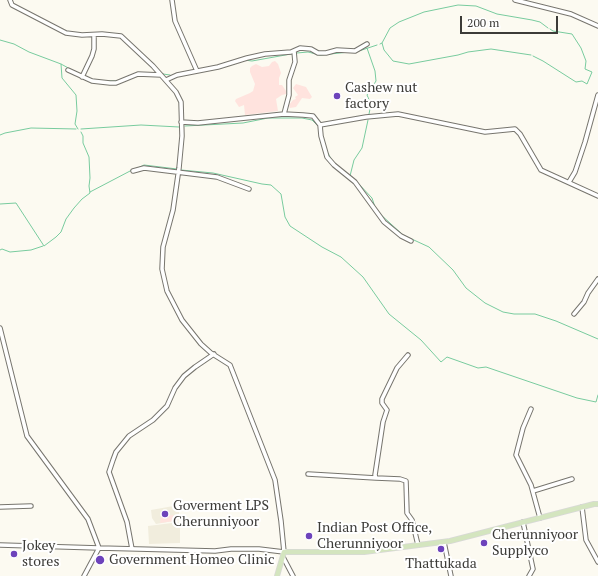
<!DOCTYPE html>
<style>
body{margin:0}
#map{position:relative;width:598px;height:576px;overflow:hidden;background:#fcfaf1;font-family:"PT Serif",serif}
canvas{display:block}
.scale{position:absolute;left:460px;top:16px;width:98px;height:18px;box-sizing:border-box;border:2px solid #3c3b38;border-top:0;padding-left:5px;font-size:12px;line-height:14px;white-space:nowrap;color:#3c3b38;-webkit-text-stroke:3px #fff;paint-order:stroke}
</style>
<div id="map">
<canvas width="598" height="576"></canvas>
<div class="scale">200 m</div>
</div>
<script>
const c = document.querySelector('canvas').getContext('2d');
c.lineJoin = 'round';
function fillPath(path, color) {
  c.fillStyle = color;
  c.fill(path, 'evenodd');
}
function poly(rows) {
  const path = new Path2D();
  for (const r of rows) {
    path.moveTo(r[0], r[1]);
    for (let i = 2; i < r.length; i += 2) path.lineTo(r[i], r[i + 1]);
  }
  return path;
}
function trace(path, color, width, dash) {
  c.strokeStyle = color;
  c.lineWidth = width;
  c.lineCap = dash ? 'butt' : 'round';
  c.setLineDash(dash || []);
  c.stroke(path);
}
function drawText(font, color, halo, rows, align = 'center') {
  c.font = font + ' "PT Serif",serif';
  c.lineWidth = 4;
  c.setLineDash([]);
  c.textBaseline = 'middle';
  c.strokeStyle = halo;
  c.fillStyle = color;
  for (const [text, x, y, turn = 0] of rows) {
    c.save();
    c.translate(x, y);
    c.rotate((+turn || 0) * Math.PI / 180);
    c.textAlign = isNaN(turn) ? turn : align;
    if (halo) c.strokeText(text, 0, 0);
    c.fillText(text, 0, 0);
    c.restore();
  }
}
fillPath(poly([
 [179,505,179,520,156,524,152,518,151,510],
 [180,522,180,543,149,544,148,526]
]), '#f1eddd');
fillPath(poly([
 [275,61,278,64,281,73,279,78,279,85,282,85,286,91,286,94,282,95,276,99,278,111,245,115,244,105,239,107,235,101,236,99,250,93,253,91,255,84,250,72,250,68,252,66,256,64,262,67,269,66,272,62],
 [296,84,306,87,312,97,310,99,302,98,296,107,290,108,289,105,293,100,296,99,295,97,298,95,293,88],
 [173,515,174,521,160,523,161,517]
]), '#ffe3de');
trace(poly([
 [0,40,14,44,29,52,61,64],
 [382,43,390,28,399,22,424,12,458,5,476,6,497,14,532,20,540,22,548,28],
 [380,44,382,43,384,50,393,61,409,64,458,55,468,52,491,49,531,55],
 [367,48,375,71,376,81,367,95,371,104,369,114],
 [359,51,377,45],
 [297,53,308,52,320,55,350,52],
 [533,56,543,61,576,82,582,81,587,84,592,72,585,69,586,61,581,48,572,34,553,31,550,29],
 [244,60,252,61,291,54],
 [217,69,237,63],
 [72,70,61,64,62,78,76,95,77,111,75,124,78,129],
 [140,73,157,73],
 [163,74,170,75],
 [104,81,117,81],
 [185,126,243,123,268,118,302,118,312,120,317,125],
 [81,129,141,125,179,127],
 [0,135,5,133,31,128,76,129],
 [328,153,331,159,341,169],
 [138,168,144,165,177,169],
 [181,170,213,173,262,184,271,185,281,194,285,217,290,226,322,247,341,257,363,277,389,314,421,340,441,362,447,357,478,368,486,367,577,398,596,402,598,395],
 [350,176,354,160,362,148,368,120],
 [356,181,372,198,375,207],
 [90,192,132,170],
 [0,204,16,203,44,246,56,237,61,232,66,219,74,208,82,199,90,193,89,186,90,178,89,157,83,143,83,136,81,132],
 [379,213,403,235,429,247,453,270,466,288,485,303,503,312,514,314,535,314,556,321,598,339],
 [0,250,2,249,10,252,31,250,43,246]
]), '#78cb9e', 1);
const minor = poly([
 [10,0,12,5,66,33,82,35,102,34,121,36,153,66,176,92,181,102,182,136,179,168,173,210,163,247,162,269,167,291,182,320,201,344,211,353,230,365,275,480,281,521,284,552,259,549,231,549,215,551,99,548,84,576],
 [172,0,175,21,197,71],
 [515,0,571,14,598,26],
 [68,70,92,81,110,83,116,83,138,74,161,75],
 [82,77,92,56,94,49,94,35],
 [166,80,177,75,218,67,247,58,265,54,291,52,300,48,311,49,318,53,326,53,337,50,355,51,367,44],
 [284,114,289,95,289,80,295,62,294,51],
 [181,122,198,123,284,114,303,115,313,116,320,125,366,117,398,114,485,132,515,129,520,134,541,170,598,196],
 [320,125,321,136,327,157,334,165,355,182,384,222,401,236,411,241],
 [133,171,144,168,217,177,249,189],
 [569,182,575,172,585,142,598,95],
 [574,314,584,302,588,293,598,279],
 [0,328,27,436,88,519,99,548,0,545],
 [408,355,397,368,382,399,382,403,387,410,383,422,375,475,376,478,400,479,406,481,407,513,412,520,418,545],
 [531,409,523,428,516,455,531,485,540,518],
 [308,474,376,478],
 [533,491,572,479],
 [0,507,31,506],
 [582,507,586,540,598,562],
 [523,522,533,569,529,576],
 [444,542,451,576],
 [132,549,127,522,109,472,113,460,116,452,129,436,153,420,167,406,175,388,184,376,195,367,214,354],
 [283,557,293,576]
]);
const major = poly([
 [277,576,284,552,364,552,450,541,594,504,598,504]
]);
trace(minor, '#77756e', 5.5);
trace(major, '#d8d8d7', 6);
trace(minor, '#fff', 3.5);
trace(major, '#d4e5bf', 4.5);
for (const [x, y, r, color] of [
 [337,96,4,"#6d43bb"],
 [165,514,4,"#6d43bb"],
 [309,536,4,"#6d43bb"],
 [484,543,4,"#6d43bb"],
 [441,549,4,"#6d43bb"],
 [14,554,4,"#6d43bb"],
 [100,560,5,"#6d43bb"]
]) {
  const dot = new Path2D();
  dot.arc(x, y, r, 0, 2 * Math.PI);
  c.fillStyle = color;
  c.fill(dot);
  trace(dot, '#fff', 1.5);
}
drawText('14px', '#3c3b38', '#fff', [
 ["Cashew nut",345,88],
 ["factory",345,104],
 ["Goverment LPS",173,506],
 ["Cherunniyoor",173,522],
 ["Indian Post Office,",317,528],
 ["Cherunniyoor",317,544],
 ["Cherunniyoor",492,535],
 ["Supplyco",492,551],
 ["Jokey",22,546],
 ["stores",22,562],
 ["Government Homeo Clinic",109,560],
 ["Thattukada",441,564,"center"]
], 'left');
</script>
